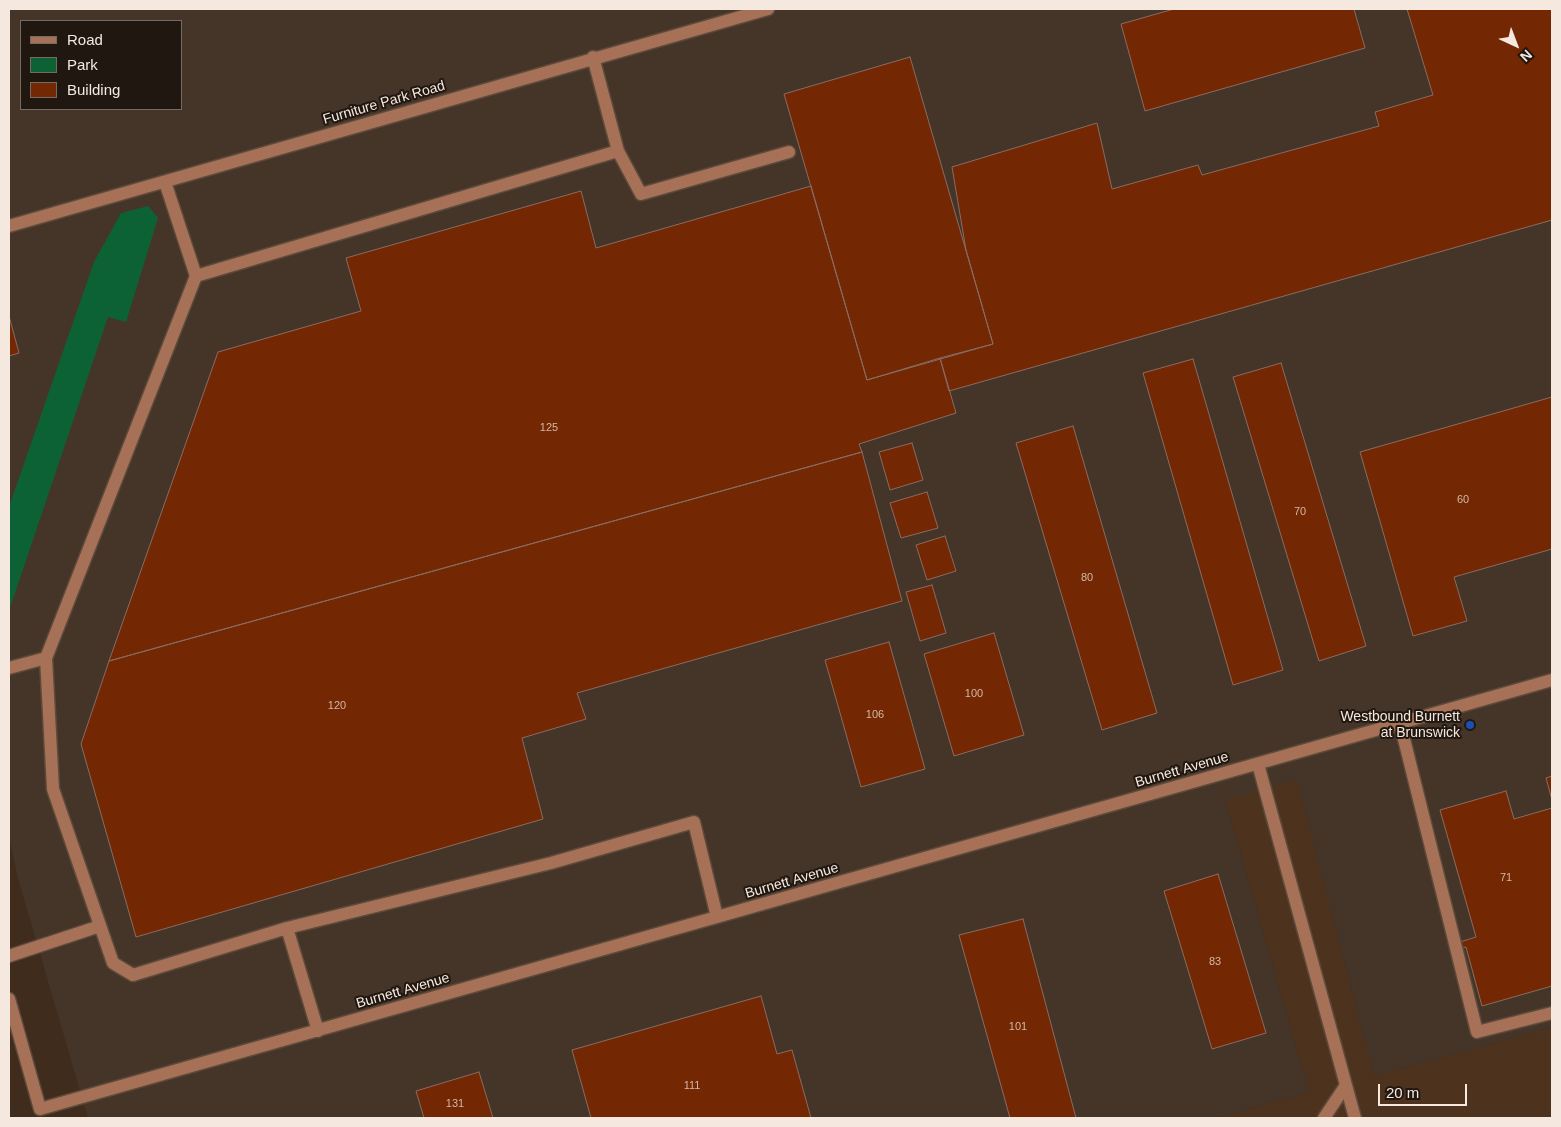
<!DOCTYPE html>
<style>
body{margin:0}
#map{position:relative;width:1561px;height:1127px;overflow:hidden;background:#402c1c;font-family:Arial,sans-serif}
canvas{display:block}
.frame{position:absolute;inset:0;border:10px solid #f5e8de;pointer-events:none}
.legend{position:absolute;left:20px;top:20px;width:162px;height:90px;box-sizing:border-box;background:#201710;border:1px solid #756b62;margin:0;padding:6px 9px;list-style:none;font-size:15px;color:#f5e8de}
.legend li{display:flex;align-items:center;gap:10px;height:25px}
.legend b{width:25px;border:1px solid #756b62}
.north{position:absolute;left:1491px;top:20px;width:50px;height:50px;-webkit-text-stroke:4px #201710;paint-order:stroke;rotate:137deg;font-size:14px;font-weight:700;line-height:20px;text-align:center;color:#f5e8de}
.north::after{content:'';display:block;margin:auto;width:18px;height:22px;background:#f5e8de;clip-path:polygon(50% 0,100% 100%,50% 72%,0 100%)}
.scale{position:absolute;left:1378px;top:1084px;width:89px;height:22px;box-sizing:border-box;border:2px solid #f5e8de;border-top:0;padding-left:6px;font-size:15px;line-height:18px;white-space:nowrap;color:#f5e8de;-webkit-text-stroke:4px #201710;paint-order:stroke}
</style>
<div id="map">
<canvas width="1561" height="1127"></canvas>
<div class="frame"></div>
<ul class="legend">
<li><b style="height:6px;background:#a67156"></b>Road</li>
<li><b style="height:14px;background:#0c6235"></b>Park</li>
<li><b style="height:14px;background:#732702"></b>Building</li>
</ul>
<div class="north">N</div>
<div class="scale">20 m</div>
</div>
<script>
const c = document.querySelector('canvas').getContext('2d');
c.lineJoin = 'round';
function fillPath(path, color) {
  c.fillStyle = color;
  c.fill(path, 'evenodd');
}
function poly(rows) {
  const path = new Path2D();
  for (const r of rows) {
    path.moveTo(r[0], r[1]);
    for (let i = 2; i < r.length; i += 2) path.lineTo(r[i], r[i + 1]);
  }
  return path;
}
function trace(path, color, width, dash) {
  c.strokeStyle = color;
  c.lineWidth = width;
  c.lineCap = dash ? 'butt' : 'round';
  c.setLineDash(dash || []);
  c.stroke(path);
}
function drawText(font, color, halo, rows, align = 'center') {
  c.font = font + ' Arial,sans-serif';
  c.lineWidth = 4;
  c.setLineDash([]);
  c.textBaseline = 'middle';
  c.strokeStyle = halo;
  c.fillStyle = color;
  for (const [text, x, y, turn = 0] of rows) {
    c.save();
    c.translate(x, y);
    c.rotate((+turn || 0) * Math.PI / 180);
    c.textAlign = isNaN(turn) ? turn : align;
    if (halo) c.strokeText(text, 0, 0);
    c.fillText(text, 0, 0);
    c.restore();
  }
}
fillPath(poly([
 [1297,780,1374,1076,1552,1027,1552,1118,1216,1118,1309,1092,1225,798]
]), '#4d331e');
fillPath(poly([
 [9,9,1552,9,1552,1027,1374,1076,1297,780,1225,799,1309,1092,1216,1118,88,1118,18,878,9,836],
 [21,21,181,21,181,109,21,109]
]), '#453529');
fillPath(poly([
 [148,206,158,218,126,322,108,317,9,611,9,507,94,262,121,213]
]), '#0c6235');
const building = poly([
 [1174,9,1354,9,1365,48,1145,111,1121,24,1174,9],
 [1407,9,1552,9,1552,220,949,391,940,358,993,344,966,250,952,167,1097,123,1112,189,1198,165,1202,175,1379,126,1375,112,1433,95,1407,9],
 [910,57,993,344,867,380,784,94,910,57],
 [811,186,867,380,940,358,956,413,859,444,862,452,109,661,218,352,361,311,346,258,581,191,596,248,811,186],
 [9,316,19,353,9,356,9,316],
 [1193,359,1283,670,1233,685,1143,373,1193,359],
 [1281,363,1366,646,1319,661,1233,377,1281,363],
 [1552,397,1552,549,1454,577,1467,621,1413,636,1360,452,1552,397],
 [1073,426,1157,713,1102,730,1016,443,1073,426],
 [912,443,923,480,890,490,879,452,912,443],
 [862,452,902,601,577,693,586,719,522,738,543,819,136,937,81,744,109,661,862,452],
 [927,492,938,528,901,538,890,503,927,492],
 [945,536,956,571,927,580,916,545,945,536],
 [932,585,946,633,920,641,906,592,932,585],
 [994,633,1024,735,954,756,924,654,994,633],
 [889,642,925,769,861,787,825,660,889,642],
 [1552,776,1552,800,1546,778,1552,776],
 [1506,791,1514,819,1552,808,1552,986,1482,1006,1466,947,1462,948,1460,942,1476,937,1440,810,1506,791],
 [1218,874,1266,1033,1212,1049,1164,891,1218,874],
 [1023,919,1076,1118,1010,1118,959,935,1023,919],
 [761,996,777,1054,792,1050,811,1118,591,1118,572,1050,761,996],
 [479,1072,493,1118,424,1118,416,1091,479,1072]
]);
fillPath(building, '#732702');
trace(building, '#896c61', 1);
const minor = poly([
 [618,151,641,194,789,152],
 [165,182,196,276,618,151,593,57],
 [9,226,768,9],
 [196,276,46,658,53,789,113,963,133,975,287,928,318,1031],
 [9,668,46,658],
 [1400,723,1477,1032,1552,1013],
 [1258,764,1355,1118],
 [287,928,551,863,694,822,717,917],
 [9,956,100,926],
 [9,999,40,1109,1552,680],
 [1324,1118,1346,1085]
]);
trace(minor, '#5d4a3b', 15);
trace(minor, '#a67156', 12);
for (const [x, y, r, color] of [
 [1470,725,5,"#1a4fb4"]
]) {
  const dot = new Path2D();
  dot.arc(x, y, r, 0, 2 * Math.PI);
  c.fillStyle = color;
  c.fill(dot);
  trace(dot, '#201710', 2);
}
drawText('11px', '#d4b8a7', null, [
 ["125",549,428],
 ["60",1463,500],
 ["70",1300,512],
 ["80",1087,578],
 ["100",974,694],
 ["120",337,706],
 ["106",875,715],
 ["71",1506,878],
 ["83",1215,962],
 ["101",1018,1027],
 ["111",692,1086],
 ["131",455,1104]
]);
drawText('14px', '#f5e8de', '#201710', [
 ["Furniture Park Road",384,103,-16],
 ["Burnett Avenue",1182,770,-16],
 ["Burnett Avenue",792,881,-16],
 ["Burnett Avenue",403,991,-16]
]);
drawText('14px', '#f5e8de', '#201710', [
 ["Westbound Burnett",1460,717],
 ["at Brunswick",1460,733]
], 'right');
</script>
